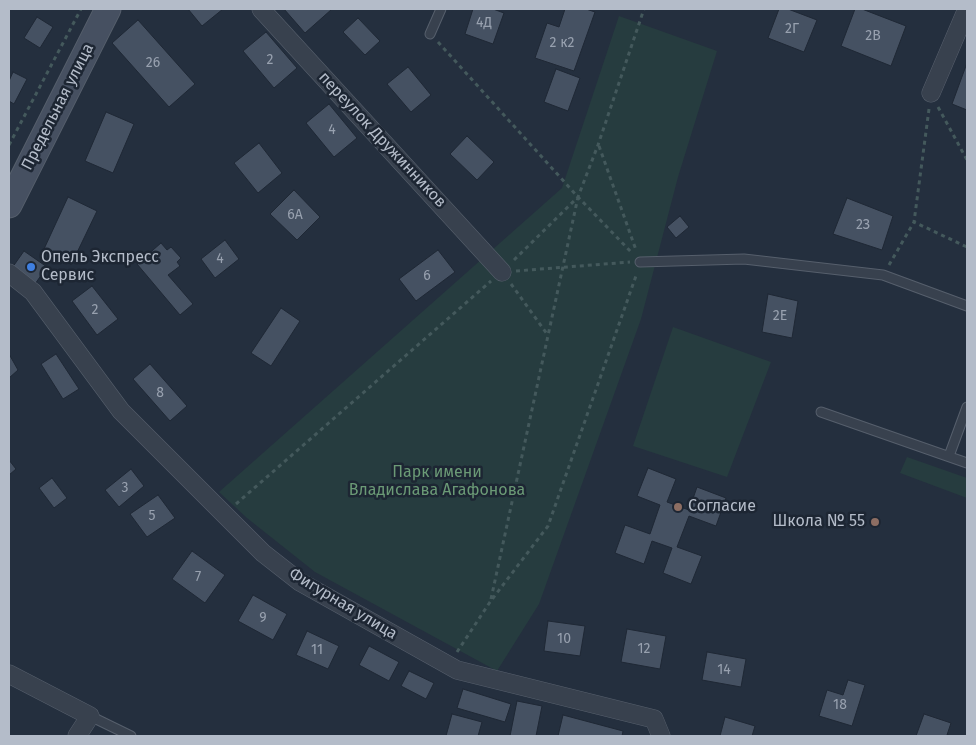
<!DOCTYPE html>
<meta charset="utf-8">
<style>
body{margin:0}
#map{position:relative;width:976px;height:745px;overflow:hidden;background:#242f3e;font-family:"Fira Sans",sans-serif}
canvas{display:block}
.frame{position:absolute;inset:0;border:10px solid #b4bcc9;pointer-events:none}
</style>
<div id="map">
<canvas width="976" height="745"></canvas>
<div class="frame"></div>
</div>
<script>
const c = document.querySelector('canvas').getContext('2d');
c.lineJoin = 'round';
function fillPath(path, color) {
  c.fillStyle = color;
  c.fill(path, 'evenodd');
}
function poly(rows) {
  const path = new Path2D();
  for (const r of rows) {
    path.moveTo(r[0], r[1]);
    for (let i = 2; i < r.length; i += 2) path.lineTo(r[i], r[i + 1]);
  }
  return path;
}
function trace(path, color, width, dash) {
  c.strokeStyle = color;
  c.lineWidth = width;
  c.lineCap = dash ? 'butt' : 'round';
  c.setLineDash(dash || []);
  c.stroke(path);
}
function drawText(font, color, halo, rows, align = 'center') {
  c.font = font + ' "Fira Sans",sans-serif';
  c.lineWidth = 5;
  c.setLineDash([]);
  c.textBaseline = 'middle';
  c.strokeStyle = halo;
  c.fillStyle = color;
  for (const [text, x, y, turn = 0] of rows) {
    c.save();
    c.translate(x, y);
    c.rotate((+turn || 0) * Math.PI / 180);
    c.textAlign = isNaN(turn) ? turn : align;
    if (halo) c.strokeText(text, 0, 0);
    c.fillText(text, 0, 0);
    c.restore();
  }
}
fillPath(poly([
 [619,16,717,51,678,177,641,319,539,604,497,671,315,572,247,518,219,492,562,188],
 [673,327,771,362,727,477,633,446],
 [907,457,967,478,967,498,900,473]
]), '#263c3f');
const building = poly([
 [188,9,223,9,202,26,188,9],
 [284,9,332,9,305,33,284,9],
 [473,9,493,9,504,13,493,44,465,34,473,9],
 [565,9,586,9,595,12,574,71,535,58,547,23,559,27,565,9],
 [779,9,788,9,817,20,804,52,768,38,779,9],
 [855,9,862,9,906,26,891,66,841,46,855,9],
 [37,17,53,27,40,48,24,38,37,17],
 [358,18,380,41,365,55,343,32,358,18],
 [138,20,195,84,169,107,112,43,138,20],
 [266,32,297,68,274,88,243,51,266,32],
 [967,63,967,110,952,104,967,63],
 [408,67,431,95,411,112,387,84,408,67],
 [556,69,580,78,568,111,544,102,556,69],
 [13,72,27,79,14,104,9,101,9,81,13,72],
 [329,104,357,138,334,157,306,123,329,104],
 [106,112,134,124,113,173,85,161,106,112],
 [467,136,494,162,477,180,450,154,467,136],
 [259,143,282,173,258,193,234,163,259,143],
 [294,190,320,217,297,240,270,214,294,190],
 [68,197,97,211,72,263,44,249,68,197],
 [847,198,893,216,882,250,833,234,847,198],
 [680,216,689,227,676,238,667,227,680,216],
 [225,240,239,259,215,278,201,259,225,240],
 [161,243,167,250,171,247,181,258,177,262,180,266,168,275,193,304,180,315,137,264,161,243],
 [438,250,455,272,416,301,399,279,438,250],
 [24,251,47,267,35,284,12,268,24,251],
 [92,286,118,319,97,335,72,301,92,286],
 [768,294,798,301,792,338,762,332,768,294],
 [281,308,300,321,271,366,251,353,281,308],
 [9,354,18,370,9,378,9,354],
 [56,354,79,389,63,399,41,364,56,354],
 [150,364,187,406,170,421,133,379,150,364],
 [9,460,16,469,9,475,9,460],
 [648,468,676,479,667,502,689,510,697,487,726,498,716,526,689,516,677,547,702,556,691,584,663,573,672,548,652,541,644,564,615,553,625,525,650,534,660,505,637,496,648,468],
 [131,469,144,486,119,507,105,490,131,469],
 [52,478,67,498,54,508,39,488,52,478],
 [158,495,175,518,147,537,130,514,158,495],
 [192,551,225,575,205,603,172,579,192,551],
 [253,595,287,614,273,640,238,621,253,595],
 [548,621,585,626,580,656,544,651,548,621],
 [627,629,666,636,660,669,621,662,627,629],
 [307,631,339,646,328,669,296,655,307,631],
 [369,646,399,662,389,681,359,665,369,646],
 [707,652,746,659,741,687,702,680,707,652],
 [409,671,434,683,426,699,401,686,409,671],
 [848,680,865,685,852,726,819,716,827,690,843,695,848,680],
 [463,689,511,704,505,722,457,708,463,689],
 [517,701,542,706,536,736,510,736,517,701],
 [452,714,482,722,478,736,446,736,452,714],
 [924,714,951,723,947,735,952,736,916,736,924,714],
 [563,715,623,731,622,736,558,736,563,715],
 [725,717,755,726,752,736,720,736,725,717]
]);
fillPath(building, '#455162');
trace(building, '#1f2835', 1);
const lane = poly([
 [430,34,441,9],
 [640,262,744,259,883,275,967,306],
 [821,412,967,463],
 [949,456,967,407],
 [90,716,131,736]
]);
const street = poly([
 [261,9,502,272],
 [931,93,967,9],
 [9,273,33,292,121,411,263,553,300,582,457,670,654,719,661,736],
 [9,674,90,716,77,736]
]);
const secondary = poly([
 [9,205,108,9]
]);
trace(lane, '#565f6c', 11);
trace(street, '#565f6c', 19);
trace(secondary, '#565f6c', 27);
trace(poly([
 [438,42,578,197,633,254],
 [938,107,967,160],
 [929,109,914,222,967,247],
 [9,145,81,9],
 [599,146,636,250],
 [514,260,578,197,598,145,644,9],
 [889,265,914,222],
 [516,271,630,262],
 [511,284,547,334],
 [236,504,491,281],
 [491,599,578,197],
 [457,652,490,602,548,526,637,273]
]), '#44595c', 3, [4, 4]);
trace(lane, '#38414e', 9);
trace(street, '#38414e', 18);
trace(secondary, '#465061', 25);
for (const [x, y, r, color] of [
 [31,267,5,"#3f7fe0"],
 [678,507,5,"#8d6e63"],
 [875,522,5,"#8d6e63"]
]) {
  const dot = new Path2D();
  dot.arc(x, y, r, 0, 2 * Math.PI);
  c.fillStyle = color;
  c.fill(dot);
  trace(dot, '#1d2633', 2);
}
drawText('14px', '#98a1af', null, [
 ["4Д",484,23],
 ["2Г",792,29],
 ["2В",873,36],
 ["2 к2",562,43],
 ["2",270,60],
 ["26",153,63],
 ["4",332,130],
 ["6А",295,215],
 ["2З",863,225],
 ["4",220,259],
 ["6",427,276],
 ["2",95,310],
 ["2Е",780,316],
 ["8",160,393],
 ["3",125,488],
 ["5",152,516],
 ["7",198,577],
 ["9",263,618],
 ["10",564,639],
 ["12",644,649],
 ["11",317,650],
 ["14",724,670],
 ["18",840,705]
]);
drawText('16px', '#b4bcc9', '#1d2633', [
 ["Предельная улица",58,107,-63],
 ["переулок Дружинников",382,140,47],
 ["Фигурная улица",343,604,31]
]);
drawText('16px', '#b4bcc9', '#1d2633', [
 ["Опель Экспресс",41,258],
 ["Сервис",41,276],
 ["Согласие",688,507],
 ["Школа № 55",865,522,"right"]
], 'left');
drawText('16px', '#6b9a76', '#1d2633', [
 ["Парк имени",437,473],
 ["Владислава Агафонова",437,491]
]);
</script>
